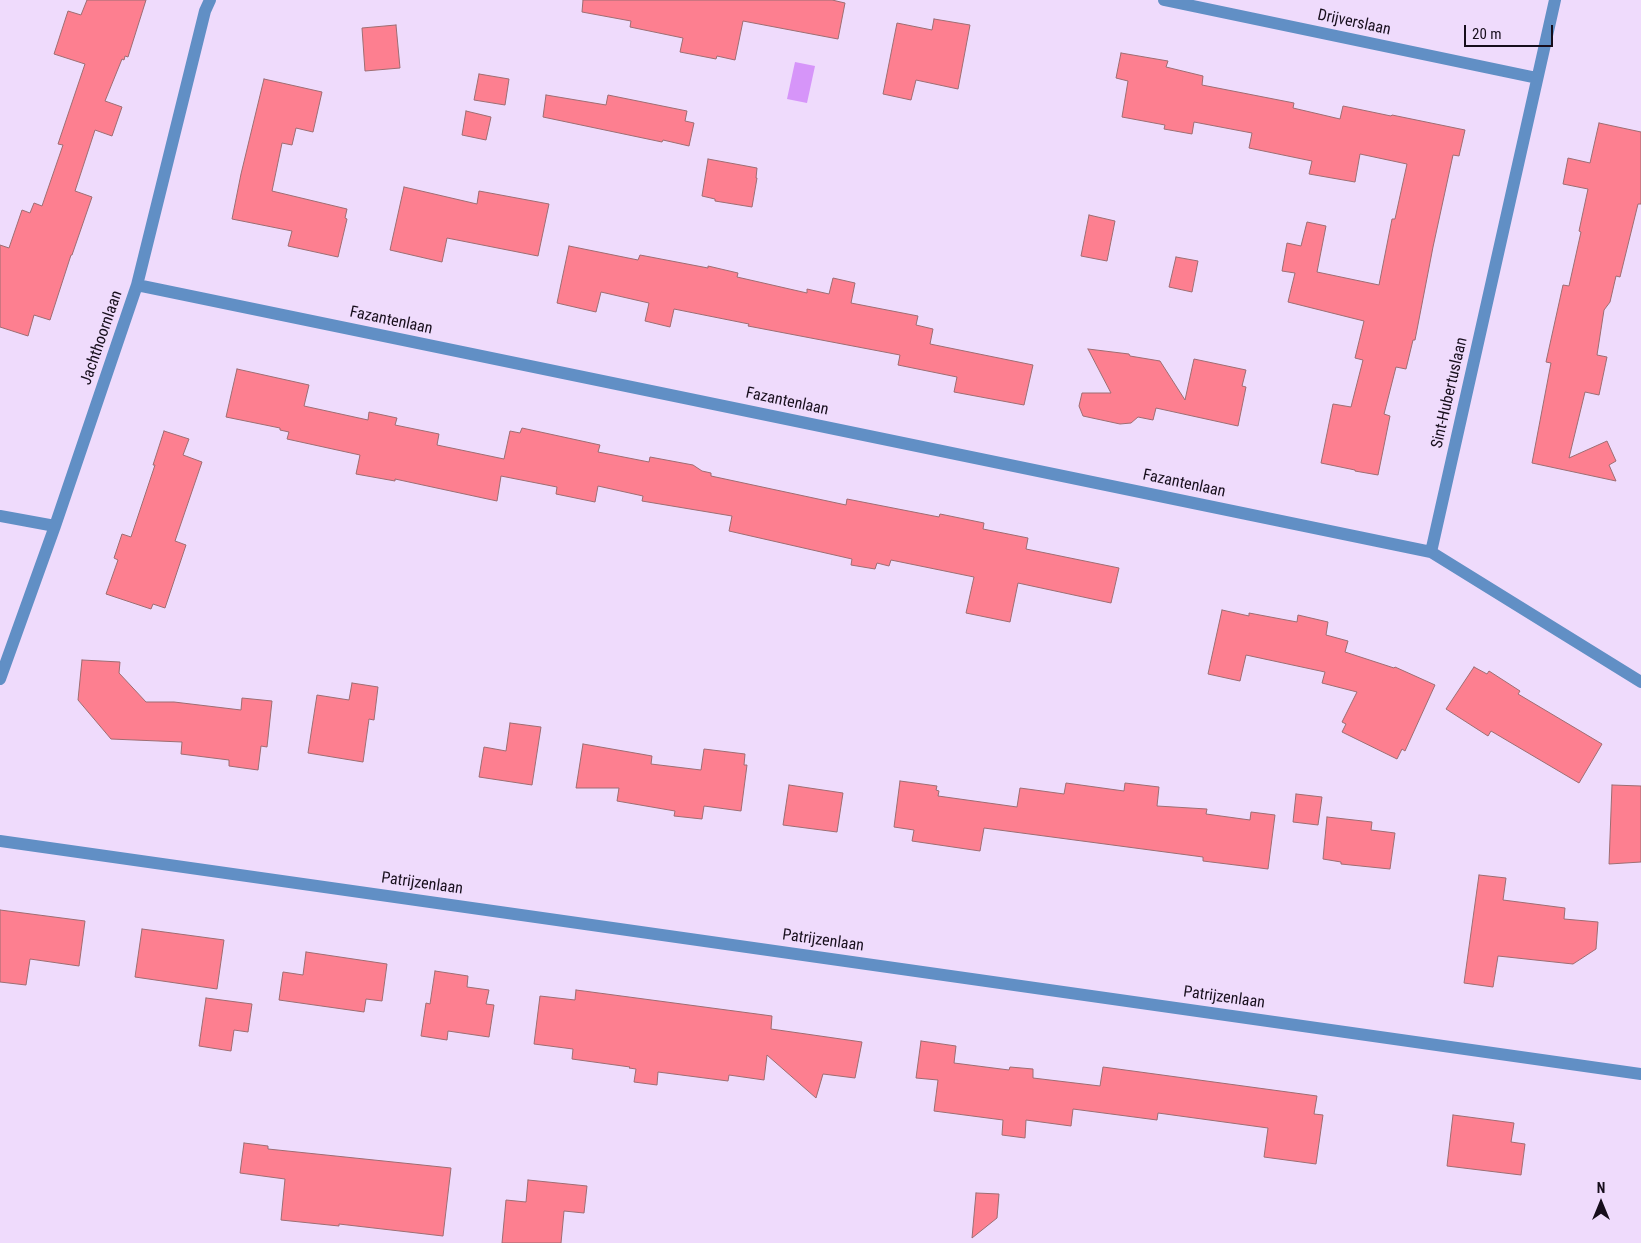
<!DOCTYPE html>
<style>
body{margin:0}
#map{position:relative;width:1641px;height:1243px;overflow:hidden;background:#efdbfc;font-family:"Roboto Condensed",sans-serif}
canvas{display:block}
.north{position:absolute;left:1576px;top:1178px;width:50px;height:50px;-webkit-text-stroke:4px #efdbfc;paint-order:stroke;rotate:0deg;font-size:14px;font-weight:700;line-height:20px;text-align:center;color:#170e1c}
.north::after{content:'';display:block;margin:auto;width:18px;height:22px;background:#170e1c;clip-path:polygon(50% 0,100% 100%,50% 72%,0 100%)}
.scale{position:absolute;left:1464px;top:25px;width:89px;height:22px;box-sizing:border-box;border:2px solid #170e1c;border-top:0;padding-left:6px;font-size:15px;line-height:18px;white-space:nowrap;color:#170e1c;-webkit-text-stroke:4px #efdbfc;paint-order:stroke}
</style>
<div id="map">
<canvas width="1641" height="1243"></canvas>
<div class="north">N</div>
<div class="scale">20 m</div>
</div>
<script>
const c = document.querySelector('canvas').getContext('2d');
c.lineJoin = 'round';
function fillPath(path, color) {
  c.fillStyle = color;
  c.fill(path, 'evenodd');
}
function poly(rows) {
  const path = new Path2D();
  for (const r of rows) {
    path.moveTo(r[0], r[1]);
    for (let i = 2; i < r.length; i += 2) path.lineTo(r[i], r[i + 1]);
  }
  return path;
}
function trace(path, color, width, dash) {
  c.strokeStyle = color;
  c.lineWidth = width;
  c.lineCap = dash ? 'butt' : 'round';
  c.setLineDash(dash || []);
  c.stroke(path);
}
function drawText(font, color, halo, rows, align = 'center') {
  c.font = font + ' "Roboto Condensed",sans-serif';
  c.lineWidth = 4;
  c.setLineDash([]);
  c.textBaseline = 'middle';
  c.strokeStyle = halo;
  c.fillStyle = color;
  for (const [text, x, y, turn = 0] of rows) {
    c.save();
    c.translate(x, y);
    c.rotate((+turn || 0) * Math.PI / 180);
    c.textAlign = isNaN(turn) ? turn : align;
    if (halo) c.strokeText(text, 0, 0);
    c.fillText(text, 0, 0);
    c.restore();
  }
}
fillPath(poly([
 [795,62,815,66,807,103,787,99]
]), '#d695f9');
const building = poly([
 [87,0,146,0,128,57,125,56,124,60,122,59,105,101,122,107,112,136,95,130,75,191,92,197,72,255,71,255,50,320,34,315,28,336,0,327,0,245,9,248,22,210,30,213,34,203,42,206,63,145,58,144,85,64,54,54,68,11,81,15,87,0],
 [583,0,832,0,845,3,838,39,743,21,735,60,717,56,716,59,680,52,683,38,630,27,631,21,582,12,583,0],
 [934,19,970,25,958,89,916,80,911,100,883,94,897,23,932,30,934,19],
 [396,25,400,68,365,71,362,28,396,25],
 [1121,53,1168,61,1166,67,1203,76,1202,85,1294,103,1293,108,1340,119,1343,106,1391,116,1392,115,1465,130,1459,156,1453,155,1433,247,1415,340,1413,340,1406,369,1396,367,1384,414,1390,416,1378,475,1355,471,1355,470,1321,463,1333,404,1351,407,1363,360,1355,358,1364,321,1288,302,1295,273,1282,271,1287,243,1301,246,1307,222,1326,226,1317,272,1379,285,1392,219,1395,219,1407,164,1360,154,1355,182,1309,174,1312,161,1249,148,1252,133,1194,122,1192,134,1164,129,1165,125,1122,117,1128,81,1116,78,1121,53],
 [479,74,509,79,505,105,474,100,479,74],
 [264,79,322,92,313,132,296,128,292,145,282,143,272,191,347,209,345,218,347,219,338,257,288,246,292,231,232,219,241,174,264,79],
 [546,95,606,105,608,95,687,111,685,121,694,123,689,146,663,140,662,142,543,117,546,95],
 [466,111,491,117,486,140,462,135,466,111],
 [1599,123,1641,132,1641,204,1638,204,1620,277,1616,276,1610,302,1604,310,1597,355,1607,357,1599,395,1585,392,1569,458,1607,441,1616,461,1609,465,1616,481,1532,463,1551,363,1546,362,1563,285,1569,286,1581,232,1579,231,1588,189,1563,184,1568,158,1590,163,1599,123],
 [708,159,757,168,756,178,757,178,752,207,715,201,715,199,702,196,708,159],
 [404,187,477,204,479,191,549,204,538,256,447,238,442,262,390,250,404,187],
 [1089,215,1115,221,1107,261,1081,256,1089,215],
 [569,246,638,260,640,255,708,268,708,266,738,273,737,277,807,293,807,289,829,294,833,278,855,283,851,303,918,316,916,325,933,329,930,344,1033,365,1024,405,954,392,957,377,898,365,900,355,748,326,749,324,674,309,670,327,645,321,649,303,601,292,596,312,557,303,569,246],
 [1176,257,1198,261,1192,292,1169,287,1176,257],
 [1088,349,1129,354,1130,356,1160,361,1185,400,1194,359,1246,370,1242,386,1246,387,1238,426,1156,408,1153,420,1138,417,1131,423,1120,424,1083,416,1079,406,1082,393,1111,393,1088,349],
 [237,369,309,385,304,406,368,420,369,412,397,418,395,425,439,434,437,445,504,459,510,431,520,433,522,428,600,445,598,452,649,462,650,457,693,465,702,471,711,473,711,476,846,505,847,499,939,517,940,514,984,523,983,529,1028,538,1026,549,1119,568,1111,603,1018,583,1010,622,966,613,974,577,891,560,889,566,877,563,875,569,851,565,852,559,729,531,732,516,642,501,643,496,598,486,595,502,556,494,557,487,501,476,497,501,395,479,395,481,356,474,360,455,287,439,289,432,280,430,280,428,226,417,237,369],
 [164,431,189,439,183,455,202,462,175,541,186,545,165,608,153,604,151,609,106,594,118,560,114,558,122,534,131,537,155,465,153,465,164,431],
 [1222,610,1249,616,1249,613,1297,622,1298,615,1328,622,1326,635,1348,641,1345,652,1394,668,1395,667,1435,685,1405,751,1402,749,1397,759,1342,732,1346,724,1342,722,1357,692,1322,683,1325,672,1246,655,1240,681,1208,674,1222,610],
 [82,660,120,662,119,673,146,702,174,702,241,710,242,698,272,701,267,747,261,746,258,770,229,766,229,760,181,754,182,742,111,739,78,700,82,660],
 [1474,667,1487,674,1489,671,1520,691,1518,694,1602,744,1579,783,1491,731,1488,736,1446,709,1474,667],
 [352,683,378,687,374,720,369,719,363,762,308,753,317,695,349,700,352,683],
 [510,723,541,727,532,785,479,777,484,747,506,751,510,723],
 [583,744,652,756,651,764,701,770,704,749,745,754,744,765,747,765,741,811,704,806,702,819,674,816,675,811,617,801,619,788,576,788,583,744],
 [900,781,937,786,936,790,939,791,938,796,1017,807,1020,788,1064,794,1066,783,1124,791,1125,783,1159,787,1157,806,1207,809,1206,814,1250,820,1251,812,1275,815,1268,869,1203,861,1203,857,984,828,980,851,912,841,914,830,894,827,900,781],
 [789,785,843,793,837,832,783,825,789,785],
 [1612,785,1641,786,1641,862,1609,864,1612,785],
 [1296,794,1322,797,1318,825,1293,822,1296,794],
 [1327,817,1372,822,1371,830,1395,833,1390,869,1341,864,1341,862,1323,859,1327,817],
 [1479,875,1506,878,1503,900,1565,908,1564,919,1598,922,1596,949,1573,964,1498,956,1493,987,1464,983,1479,875],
 [0,910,85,921,79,966,30,959,26,985,0,982,0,910],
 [142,929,224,940,217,989,135,977,142,929],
 [306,952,387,964,382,1001,366,999,364,1012,279,1000,283,972,303,975,306,952],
 [435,971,468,976,467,987,489,990,486,1004,494,1005,489,1037,448,1031,447,1040,421,1036,426,1003,430,1004,435,971],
 [576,990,772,1016,771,1029,862,1042,855,1078,823,1074,816,1098,767,1055,764,1080,729,1075,728,1081,658,1072,657,1085,634,1082,636,1069,629,1068,630,1067,572,1059,573,1049,534,1044,540,996,575,1000,576,990],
 [206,998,252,1004,248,1032,234,1030,231,1051,199,1046,206,998],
 [921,1041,956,1046,954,1063,1009,1070,1010,1067,1033,1069,1033,1078,1100,1086,1103,1067,1317,1096,1314,1114,1323,1115,1316,1164,1264,1157,1268,1128,1158,1113,1157,1120,1073,1109,1071,1126,1026,1120,1025,1138,1002,1135,1003,1120,934,1111,938,1080,916,1078,921,1041],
 [1453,1115,1514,1123,1511,1142,1525,1144,1521,1175,1447,1166,1453,1115],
 [244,1143,268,1146,268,1149,451,1168,443,1236,339,1224,339,1226,281,1220,285,1179,240,1173,244,1143],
 [528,1180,587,1186,584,1213,564,1211,561,1243,502,1243,506,1200,526,1202,528,1180],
 [976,1193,999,1194,997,1218,972,1238,976,1193]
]);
fillPath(building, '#fd7f90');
trace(building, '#9d6d72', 1);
trace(poly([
 [1164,0,1537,78],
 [137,285,1431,552,1641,682],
 [0,516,55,526],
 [1431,552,1555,0],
 [0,679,55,526,137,285,205,11,210,0],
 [0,841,1641,1074]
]), '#618fc5', 12);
drawText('16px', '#170e1c', '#efdbfc', [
 ["Drijverslaan",1354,23,12],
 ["Fazantenlaan",391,321,12],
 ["Jachthoornlaan",102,338,-71],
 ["Sint-Hubertuslaan",1450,393,-77],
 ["Fazantenlaan",787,402,12],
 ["Fazantenlaan",1184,484,12],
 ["Patrijzenlaan",422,884,8],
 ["Patrijzenlaan",823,941,8],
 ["Patrijzenlaan",1224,998,8]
]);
</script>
